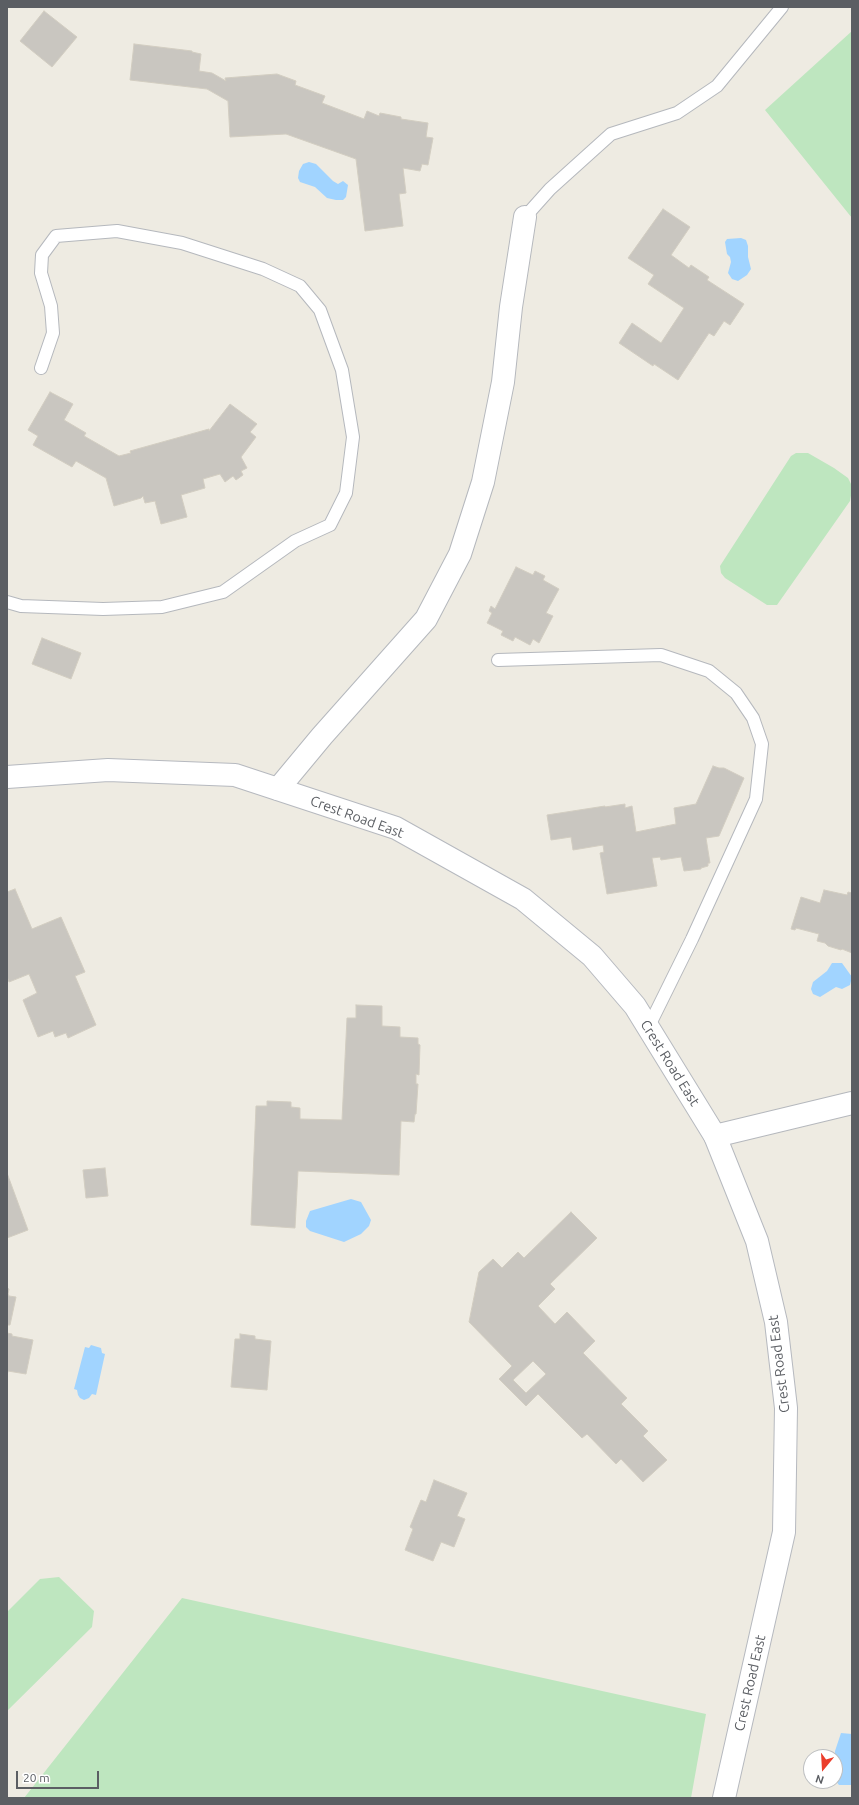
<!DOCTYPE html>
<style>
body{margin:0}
#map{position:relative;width:859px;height:1805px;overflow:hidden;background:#eeebe2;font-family:Ubuntu,sans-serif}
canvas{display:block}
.frame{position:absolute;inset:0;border:8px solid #5b5e63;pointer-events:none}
.north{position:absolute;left:803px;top:1749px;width:40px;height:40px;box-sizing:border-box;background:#fff;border:1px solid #bdbfc1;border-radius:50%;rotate:198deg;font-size:11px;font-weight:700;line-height:16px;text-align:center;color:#5b5e63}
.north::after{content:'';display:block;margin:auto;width:14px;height:18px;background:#eb3e2c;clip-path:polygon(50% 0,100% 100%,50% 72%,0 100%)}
.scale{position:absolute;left:16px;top:1771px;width:83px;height:18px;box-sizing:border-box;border:2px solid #5b5e63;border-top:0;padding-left:5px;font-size:12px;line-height:14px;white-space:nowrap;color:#5b5e63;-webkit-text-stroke:3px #fff;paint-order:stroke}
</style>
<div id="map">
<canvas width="859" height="1805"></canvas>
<div class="frame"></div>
<div class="north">N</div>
<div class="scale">20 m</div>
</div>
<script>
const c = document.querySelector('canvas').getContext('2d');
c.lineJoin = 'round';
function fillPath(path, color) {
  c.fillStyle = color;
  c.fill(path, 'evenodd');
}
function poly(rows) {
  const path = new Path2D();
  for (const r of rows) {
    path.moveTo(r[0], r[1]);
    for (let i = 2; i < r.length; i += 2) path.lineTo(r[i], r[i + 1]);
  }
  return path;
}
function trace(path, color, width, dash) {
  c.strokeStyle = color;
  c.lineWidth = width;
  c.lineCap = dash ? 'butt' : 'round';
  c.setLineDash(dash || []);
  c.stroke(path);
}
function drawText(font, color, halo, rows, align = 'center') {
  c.font = font + ' Ubuntu,sans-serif';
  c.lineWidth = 3.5;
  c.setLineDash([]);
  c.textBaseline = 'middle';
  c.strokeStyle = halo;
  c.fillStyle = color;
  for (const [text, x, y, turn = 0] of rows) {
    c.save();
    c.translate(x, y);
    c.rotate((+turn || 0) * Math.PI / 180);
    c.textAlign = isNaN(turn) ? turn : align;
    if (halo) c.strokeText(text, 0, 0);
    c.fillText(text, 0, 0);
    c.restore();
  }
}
fillPath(poly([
 [852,31,852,218,765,110],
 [796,453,808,453,834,468,848,478,852,486,852,490,850,501,777,605,767,605,725,578,721,573,720,566,791,456],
 [59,1577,94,1611,92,1627,7,1711,7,1612,40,1579],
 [182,1598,706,1714,691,1798,24,1798]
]), '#bee6bf');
fillPath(poly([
 [309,162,316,164,333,181,338,184,343,181,348,185,346,197,343,200,336,200,327,198,315,187,300,182,298,178,299,171,303,164],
 [741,238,746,240,748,246,748,257,751,269,747,275,738,281,732,279,728,273,731,262,730,257,727,254,725,242,727,239],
 [832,963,842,963,852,977,850,985,842,989,836,987,820,997,813,994,811,989,813,982,827,971],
 [351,1199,361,1202,371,1220,369,1226,361,1234,344,1242,310,1231,306,1227,306,1221,310,1211],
 [91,1345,101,1348,102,1353,105,1354,96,1395,92,1394,89,1398,84,1400,80,1398,78,1395,77,1390,74,1389,85,1347,89,1348],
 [841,1733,852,1734,852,1785,839,1785,835,1780,835,1751]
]), '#a1d4ff');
const building = poly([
 [44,11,77,37,52,67,20,41,44,11],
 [134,44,192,51,192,52,201,54,199,71,212,73,226,81,225,78,277,74,296,81,295,85,325,96,322,103,364,119,367,111,379,116,380,113,401,117,401,119,428,123,426,137,433,138,428,165,422,164,420,171,403,168,406,193,399,194,403,226,365,231,356,159,286,134,230,137,228,101,207,89,130,80,134,44],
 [663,209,690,227,671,255,689,268,691,265,709,277,707,280,744,304,730,325,724,321,714,336,709,333,678,380,654,364,653,366,619,343,632,323,661,343,684,308,648,284,654,275,628,258,663,209],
 [50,392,73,404,64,420,86,433,84,436,119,456,131,453,130,451,209,429,209,431,230,404,257,424,250,432,256,437,241,457,247,468,241,471,243,475,236,480,233,476,225,482,220,474,203,479,205,488,181,495,187,517,161,524,155,501,145,503,143,496,141,498,114,506,106,478,76,461,72,467,33,445,38,436,28,430,50,392],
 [516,567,533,575,535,571,545,576,543,580,559,589,546,613,553,616,539,643,533,639,530,645,515,637,513,641,501,635,503,631,487,623,492,613,489,611,491,606,495,609,516,567],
 [42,638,81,653,71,679,32,664,42,638],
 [713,766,719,768,724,768,744,778,719,836,706,838,710,863,708,863,708,866,701,868,701,869,684,871,681,857,661,860,660,857,652,858,657,886,607,894,600,853,604,852,603,845,573,850,571,837,551,840,547,815,605,806,605,807,625,804,625,808,632,806,636,832,676,824,674,808,696,804,713,766],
 [15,889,32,929,61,917,85,972,75,976,96,1025,68,1038,66,1033,55,1037,53,1031,38,1037,23,1000,37,993,29,974,9,982,7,976,7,892,15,889],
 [824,890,847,895,848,892,852,893,852,953,842,949,841,950,828,946,825,943,817,941,819,934,796,928,795,930,791,929,801,897,820,903,824,890],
 [356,1005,382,1006,382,1026,400,1027,400,1037,418,1038,418,1044,420,1045,419,1075,416,1074,416,1084,418,1084,416,1114,415,1114,414,1122,401,1121,399,1175,298,1171,295,1228,251,1225,256,1106,267,1106,267,1101,291,1102,291,1107,300,1108,300,1119,342,1120,347,1018,356,1018,356,1005],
 [105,1168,108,1196,86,1198,83,1170,105,1168],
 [7,1173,28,1230,7,1238,7,1173],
 [571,1212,597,1238,550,1284,555,1289,538,1306,555,1324,567,1312,595,1341,583,1353,627,1398,621,1404,648,1431,643,1436,667,1460,643,1482,621,1459,616,1464,587,1434,582,1438,538,1394,526,1406,499,1379,512,1366,469,1322,479,1272,493,1259,502,1268,518,1252,524,1258,571,1212],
 [533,1361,546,1374,526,1393,513,1380,533,1361],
 [7,1288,9,1289,8,1294,9,1296,16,1297,10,1325,7,1325,7,1288],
 [7,1333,12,1334,12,1336,33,1340,26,1374,8,1371,7,1376,7,1333],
 [240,1334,255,1336,255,1339,271,1341,267,1390,231,1387,235,1339,240,1339,240,1334],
 [434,1480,467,1493,457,1516,465,1519,454,1547,441,1542,433,1561,405,1550,413,1529,410,1527,421,1500,426,1502,434,1480]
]);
fillPath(building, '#c9c6c0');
trace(building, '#d2cdc1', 1);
const lane = poly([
 [525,217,550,189,611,134,677,113,717,86,782,7],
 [7,602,21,606,103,609,162,607,223,592,295,541,330,525,346,493,353,437,342,370,320,310,300,286,263,269,182,243,117,231,56,236,42,255,41,273,51,306,53,333,41,368],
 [498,660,661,655,709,671,736,693,753,718,762,744,756,799,692,939,648,1028]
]);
const street = poly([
 [278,789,322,736,426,619,460,554,483,482,503,382,511,307,525,217],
 [715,1136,852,1103]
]);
const secondary = poly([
 [7,777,108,770,235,775,396,828,523,899,592,956,635,1006,715,1136,757,1241,776,1322,786,1408,784,1532,724,1798]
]);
trace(lane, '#b5b8bd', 14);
trace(street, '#b5b8bd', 24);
trace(secondary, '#b6b9bf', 24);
trace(lane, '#fff', 12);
trace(street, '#fff', 22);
trace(secondary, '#fff', 22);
drawText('14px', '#5b5e63', '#fff', [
 ["Crest Road East",357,817,20],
 ["Crest Road East",670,1063,58],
 ["Crest Road East",779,1364,-97],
 ["Crest Road East",750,1683,-77]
]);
</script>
